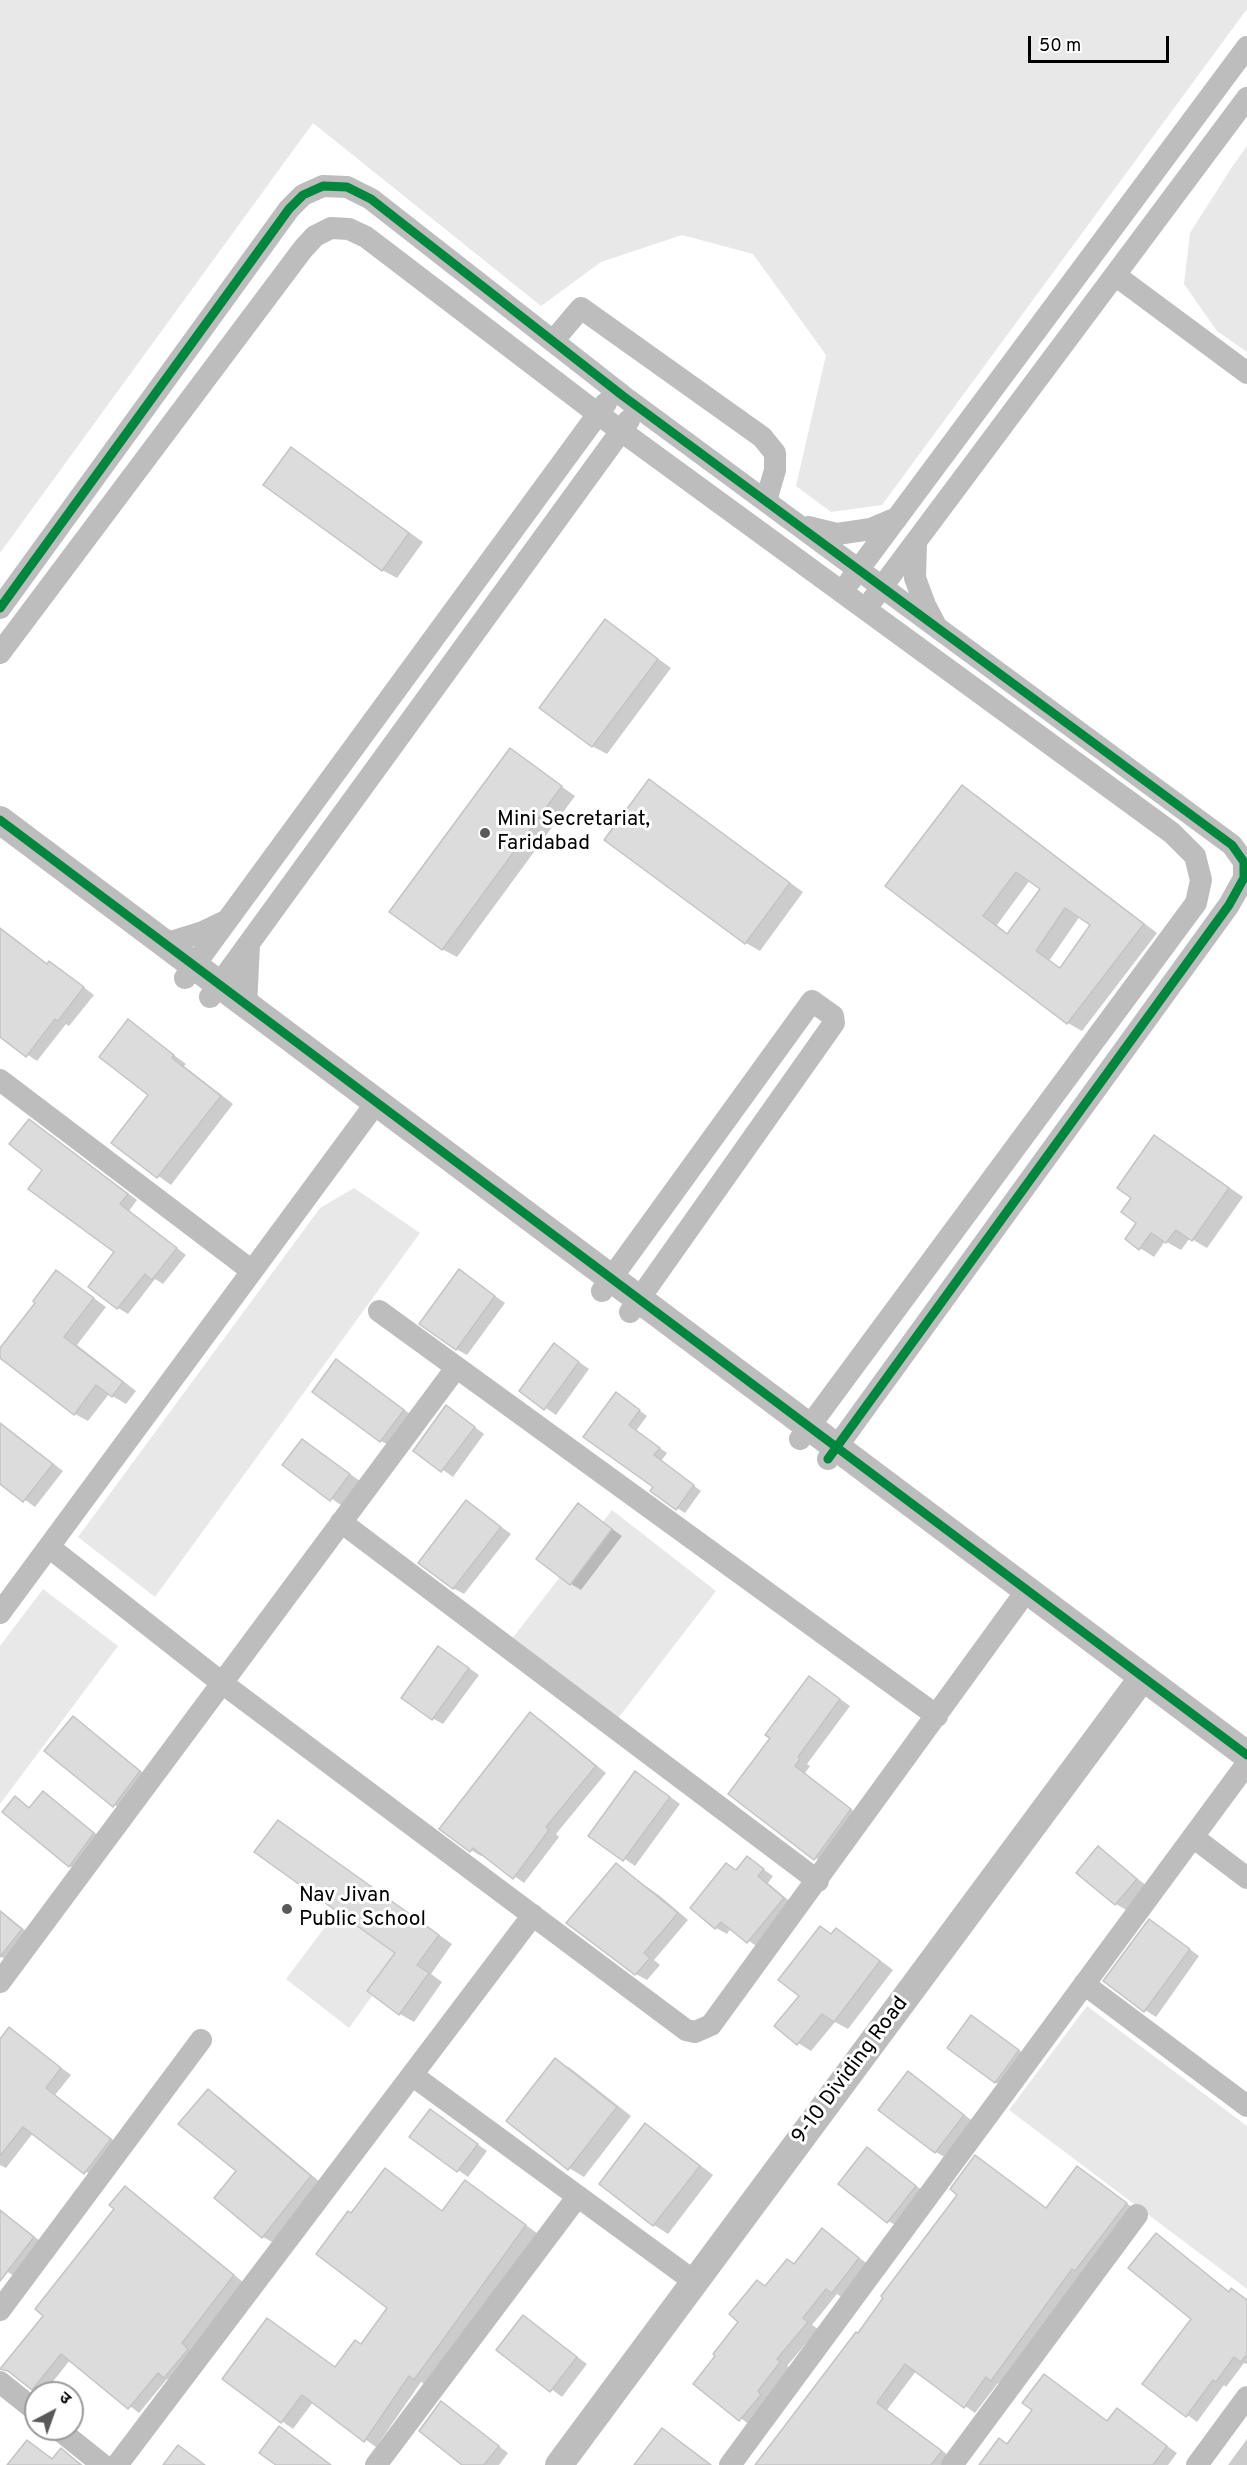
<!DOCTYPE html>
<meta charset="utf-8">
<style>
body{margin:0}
#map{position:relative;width:1247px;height:2465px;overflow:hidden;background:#fff;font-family:Overpass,"Noto Sans Devanagari",sans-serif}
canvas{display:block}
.north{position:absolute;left:24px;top:2381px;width:60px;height:60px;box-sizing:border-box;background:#fff;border:2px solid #999;border-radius:50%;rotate:41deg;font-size:16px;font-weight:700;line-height:24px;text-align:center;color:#000}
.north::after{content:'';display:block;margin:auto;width:21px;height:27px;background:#595959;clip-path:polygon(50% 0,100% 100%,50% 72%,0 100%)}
.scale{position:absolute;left:1028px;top:36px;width:141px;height:27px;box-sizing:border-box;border:3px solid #000;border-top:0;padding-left:8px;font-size:18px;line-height:21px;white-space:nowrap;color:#000;-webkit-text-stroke:4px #fff;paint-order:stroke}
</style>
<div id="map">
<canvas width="1247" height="2465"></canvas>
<div class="north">उ</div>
<div class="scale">50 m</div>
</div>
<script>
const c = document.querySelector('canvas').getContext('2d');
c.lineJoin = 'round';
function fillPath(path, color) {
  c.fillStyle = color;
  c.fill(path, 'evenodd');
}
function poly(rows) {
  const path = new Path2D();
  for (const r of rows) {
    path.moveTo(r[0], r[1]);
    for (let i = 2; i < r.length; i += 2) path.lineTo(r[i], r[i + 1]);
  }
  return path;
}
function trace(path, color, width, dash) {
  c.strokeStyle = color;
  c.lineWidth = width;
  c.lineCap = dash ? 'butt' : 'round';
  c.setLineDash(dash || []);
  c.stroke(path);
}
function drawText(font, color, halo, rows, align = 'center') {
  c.font = font + ' Overpass,sans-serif';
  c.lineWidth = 6;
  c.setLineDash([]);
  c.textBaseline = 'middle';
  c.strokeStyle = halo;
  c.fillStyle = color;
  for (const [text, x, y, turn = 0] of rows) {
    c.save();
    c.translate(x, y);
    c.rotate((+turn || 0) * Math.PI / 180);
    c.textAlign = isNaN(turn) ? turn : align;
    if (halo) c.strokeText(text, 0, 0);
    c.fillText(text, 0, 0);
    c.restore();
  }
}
fillPath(poly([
 [0,0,1247,0,1247,9,882,505,831,512,796,486,826,355,753,254,682,235,601,262,541,306,313,123,0,553],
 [1247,146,1247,352,1217,331,1184,284,1190,233,1232,167],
 [354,1188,420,1233,155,1597,78,1537,320,1208],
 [612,1510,716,1591,616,1721,511,1640],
 [43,1589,118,1646,0,1804,0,1646],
 [337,1911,395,1953,367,1991,372,1996,349,2028,286,1979],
 [1087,2006,1247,2126,1247,2289,1009,2110]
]), '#e8e8e8');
fillPath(poly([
 [291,449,423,542,397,578,382,570],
 [606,621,671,668,607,754,592,746],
 [510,750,575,796,457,957,442,949],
 [649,781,803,892,760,951,746,943],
 [962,787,976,795,1157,933,1082,1031,1068,1023,887,886],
 [1030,880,1042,889,1008,934,997,925],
 [1080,916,1092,925,1061,969,1049,961],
 [4,932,48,965,50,963,60,969,94,995,69,1026,66,1024,37,1061,0,1036,0,937],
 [128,1021,186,1064,184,1066,233,1104,171,1185,113,1143,150,1095],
 [39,1127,137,1200,129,1211,186,1255,163,1284,155,1279,128,1314,118,1308,116,1252,45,1169],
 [1169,1145,1243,1197,1207,1248,1190,1238,1181,1250,1165,1241,1154,1257,1140,1248],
 [57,1271,106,1307,77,1345,136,1391,126,1404,109,1394,88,1421,75,1414,0,1356,0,1351,37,1302],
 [470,1278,505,1303,467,1355,456,1349],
 [555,1345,589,1369,556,1415,521,1391],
 [347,1367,414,1417,392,1447,381,1441],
 [624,1399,647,1416,636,1431,667,1453,661,1461,701,1491,685,1513,677,1508,655,1486,585,1436],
 [457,1414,484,1434,453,1477,415,1450],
 [0,1423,63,1471,35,1507,0,1482],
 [303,1441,360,1481,342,1506,285,1465],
 [467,1502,511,1534,464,1594,453,1588],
 [579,1505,622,1536,581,1590,571,1584],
 [449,1654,479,1675,443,1724,432,1718],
 [809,1677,850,1706,807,1764,810,1766,805,1773,861,1817,825,1865,730,1794,772,1738],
 [531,1714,541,1720,606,1773,556,1834,559,1837,524,1883,483,1854,481,1856,471,1850],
 [73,1718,150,1778,124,1812,46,1751],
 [646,1779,680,1804,635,1866,591,1835],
 [43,1793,104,1840,80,1872,70,1866,15,1798,31,1808],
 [278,1822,452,1944,431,1974,442,1982,414,2022,400,2014,397,1952],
 [1098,1848,1147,1886,1126,1910,1116,1904],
 [747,1858,773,1876,768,1883,794,1905,759,1948,731,1928,727,1934,716,1928,737,1871],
 [616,1865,660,1896,688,1920,654,1960,660,1965,647,1980,636,1974],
 [0,1910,32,1936,11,1963,0,1956],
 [1160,1927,1199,1956,1156,2017,1145,2010],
 [821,1928,833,1935,836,1930,850,1938,893,1970,848,2029,835,2022,811,2051,798,2043],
 [971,2017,1029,2057,1006,2088,995,2082],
 [9,2029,71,2075,55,2095,121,2146,96,2179,33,2133,6,2168,0,2165,0,2041],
 [555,2060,570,2068,631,2116,584,2177,569,2168,508,2121],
 [908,2073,974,2122,946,2158,936,2152],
 [208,2091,219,2097,321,2183,274,2243,263,2237],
 [431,2110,487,2151,468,2177,458,2170],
 [646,2125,660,2134,713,2175,668,2234,654,2225,601,2184],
 [867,2149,926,2193,899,2227,888,2221],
 [975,2157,1047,2209,1088,2174,1137,2211,1003,2386,998,2383,975,2413,916,2371,887,2410,952,2458,946,2465,757,2465,886,2298,960,2195],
 [385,2170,444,2212,466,2182,537,2233,427,2386,421,2382,376,2447,313,2402,293,2429,224,2379,268,2319,336,2368,361,2345,390,2308,352,2215],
 [125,2188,243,2282,174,2383,167,2379,139,2413,70,2360,44,2393,33,2389,15,2375,2,2368,45,2316,116,2208],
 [0,2210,44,2244,17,2278,0,2267],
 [822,2230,869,2265,843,2298,837,2294,812,2325,818,2329,787,2366,791,2368,751,2426,695,2383,740,2322,758,2282,767,2287,795,2265],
 [1156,2235,1230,2292,1232,2290,1247,2300,1247,2364,1244,2363,1226,2387,1224,2385,1197,2422,1144,2383,1193,2318],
 [524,2317,587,2364,562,2397,499,2350],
 [1054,2382,1108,2422,1117,2410,1177,2453,1168,2465,981,2465,1008,2445],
 [442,2403,508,2453,499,2465,464,2465],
 [663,2430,673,2436,712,2465,634,2465],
 [1247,2439,1247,2465,1228,2465],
 [28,2442,54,2459,61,2450,83,2465,9,2465]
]), '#0003');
const building = poly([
 [291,447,409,533,382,571,263,485,291,447],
 [605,619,658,659,592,747,539,708,605,619],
 [510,748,562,786,442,950,389,912,510,748],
 [649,779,790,883,745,944,604,840,649,779],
 [962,785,1144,924,1067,1024,885,886,962,785],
 [1016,872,1040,889,1007,934,983,916,1016,872],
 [1065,908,1090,925,1060,968,1036,951,1065,908],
 [0,928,47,964,49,961,84,987,58,1021,55,1019,26,1057,0,1037,0,928],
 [128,1019,174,1055,172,1058,221,1096,157,1178,111,1143,148,1095,99,1057,128,1019],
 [29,1119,128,1194,120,1204,177,1248,152,1280,145,1274,117,1309,88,1287,114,1252,28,1189,42,1170,9,1144,29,1119],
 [1154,1135,1229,1188,1192,1241,1176,1230,1166,1243,1151,1233,1139,1250,1125,1239,1136,1223,1121,1212,1131,1198,1117,1188,1154,1135],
 [459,1269,495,1296,456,1350,419,1324,459,1269],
 [56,1270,94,1298,64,1337,123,1382,112,1397,96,1385,74,1415,0,1358,0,1348,35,1303,33,1301,56,1270],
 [554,1343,579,1362,544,1410,519,1391,554,1343],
 [336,1359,404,1410,380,1442,312,1392,336,1359],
 [616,1392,640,1410,629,1425,660,1448,654,1455,694,1485,676,1510,650,1491,653,1487,583,1437,616,1392],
 [446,1405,475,1427,441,1472,413,1451,446,1405],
 [0,1423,53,1464,23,1502,0,1484,0,1423],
 [302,1439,350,1474,330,1501,282,1465,302,1439],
 [466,1500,501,1527,453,1589,418,1563,466,1500],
 [578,1503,612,1529,570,1585,536,1559,578,1503],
 [438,1646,469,1668,432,1720,401,1698,438,1646],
 [809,1676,840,1699,798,1757,800,1759,795,1766,851,1809,814,1860,728,1794,770,1738,765,1735,809,1676],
 [530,1712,596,1766,546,1827,549,1830,513,1879,473,1848,470,1852,439,1829,530,1712],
 [73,1716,140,1771,113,1807,44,1751,73,1716],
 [635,1771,670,1797,623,1861,588,1836,635,1771],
 [43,1791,94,1833,69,1867,2,1812,15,1796,29,1808,43,1791],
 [278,1820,439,1935,417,1965,429,1973,399,2015,367,1991,395,1953,254,1852,278,1820],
 [1098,1846,1137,1879,1115,1905,1076,1873,1098,1846],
 [747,1856,764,1869,758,1876,784,1898,747,1943,721,1922,715,1929,690,1908,726,1863,736,1870,747,1856],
 [616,1863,678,1913,644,1953,650,1958,635,1975,566,1923,616,1863],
 [0,1911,22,1929,0,1957,0,1911],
 [1149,1919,1190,1949,1144,2012,1103,1981,1149,1919],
 [820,1926,831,1934,836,1928,880,1961,834,2022,822,2014,797,2045,774,2026,799,1996,778,1980,820,1926],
 [971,2015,1019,2050,995,2083,947,2048,971,2015],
 [9,2027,61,2068,46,2088,111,2139,84,2174,23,2127,0,2156,0,2039,9,2027],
 [555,2058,617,2107,568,2170,506,2121,555,2058],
 [908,2071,964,2115,935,2153,878,2110,908,2071],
 [208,2089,311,2176,262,2238,214,2198,236,2171,178,2124,208,2089],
 [430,2109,478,2144,457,2172,409,2137,430,2109],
 [645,2123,700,2166,653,2226,599,2184,645,2123],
 [867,2147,916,2186,887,2223,838,2184,867,2147],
 [975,2155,1046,2208,1077,2166,1127,2203,1075,2271,1072,2269,991,2381,986,2377,964,2408,905,2364,877,2403,942,2451,931,2465,755,2465,856,2332,858,2333,883,2298,881,2296,957,2195,950,2189,975,2155],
 [385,2168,442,2211,465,2180,526,2225,414,2380,409,2376,364,2442,302,2395,281,2423,222,2379,267,2318,335,2367,355,2340,361,2344,387,2308,316,2254,348,2211,351,2213,385,2168],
 [125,2186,234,2275,182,2343,188,2349,186,2352,164,2378,158,2373,128,2409,61,2354,32,2390,8,2371,0,2369,43,2316,35,2309,114,2209,109,2205,125,2186],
 [0,2210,34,2237,0,2281,0,2210],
 [822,2228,859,2258,832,2293,826,2289,803,2318,808,2322,777,2359,781,2361,758,2391,761,2395,739,2421,693,2384,715,2356,713,2354,738,2322,729,2314,757,2280,765,2286,787,2259,794,2264,822,2228],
 [1156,2233,1229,2292,1231,2288,1247,2300,1247,2354,1241,2362,1234,2357,1216,2382,1213,2380,1186,2417,1142,2384,1191,2319,1128,2268,1156,2233],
 [523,2315,577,2357,550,2392,496,2350,523,2315],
 [1044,2374,1107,2421,1117,2408,1167,2446,1153,2465,979,2465,999,2438,1007,2444,1032,2410,1022,2403,1044,2374],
 [441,2401,499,2446,484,2465,462,2465,419,2431,441,2401],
 [279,2426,331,2465,276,2465,259,2453,279,2426],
 [662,2428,711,2465,634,2465,662,2428],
 [27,2440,52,2459,61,2448,81,2465,7,2465,27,2440],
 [178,2445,205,2465,163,2465,178,2445]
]);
fillPath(building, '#dcdcdc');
trace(building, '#c4c4c4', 1.5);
trace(poly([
 [1115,275,1247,373],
 [553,341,581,308,762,437,775,453,775,470,766,501],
 [808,527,837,534,871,529,897,518],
 [916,543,915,578,925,605,935,624],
 [850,581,1247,47],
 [873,599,1247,98],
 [0,608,289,209,303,195,323,186,347,187,371,199,623,396,1232,845,1244,862,1244,878,1229,905,828,1459],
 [0,653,303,249,315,236,331,228,349,229,366,237,598,414,1172,833,1195,856,1201,880,1196,903,800,1439],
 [162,942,171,942,203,932,226,921],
 [185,978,606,403],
 [210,997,629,420],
 [246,1006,249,945],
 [0,1080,252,1271],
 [602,1291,812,1001,833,1016,834,1023,630,1312],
 [379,1311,937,1716],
 [341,1522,818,1881],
 [49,1547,222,1683,686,2030,695,2032,711,2025,1027,1590],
 [0,1613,376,1103],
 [1193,1837,1247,1878],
 [0,1982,456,1368],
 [1084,1984,1247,2106],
 [412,2075,695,2282],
 [0,2310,201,2040],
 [0,2382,36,2411],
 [58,2429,103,2465],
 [117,2465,533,1915],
 [376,2465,578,2196],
 [730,2465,1243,1769],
 [952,2465,1137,2215],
 [1197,2465,1247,2397]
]), '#bdbdbd', 22);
trace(poly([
 [0,820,1247,1755],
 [559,2465,1143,1677]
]), '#bdbdbd', 28);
trace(poly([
 [0,608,289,209,303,195,323,186,347,187,371,199,623,396,1232,845,1244,862,1244,878,1229,905,828,1459],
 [0,820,1247,1755]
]), '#00873e', 9);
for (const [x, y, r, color] of [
 [485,833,6,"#595959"],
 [287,1909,6,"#595959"]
]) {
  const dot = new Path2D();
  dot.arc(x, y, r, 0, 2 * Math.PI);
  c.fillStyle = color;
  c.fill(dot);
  trace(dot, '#fff', 2);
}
drawText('21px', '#000', '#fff', [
 ["Mini Secretariat,",497,821],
 ["Faridabad",497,845],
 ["Nav Jivan",299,1897],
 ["Public School",299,1921]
], 'left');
drawText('21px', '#000', '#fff', [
 ["9-10 Dividing Road",851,2071,-53]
]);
</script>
